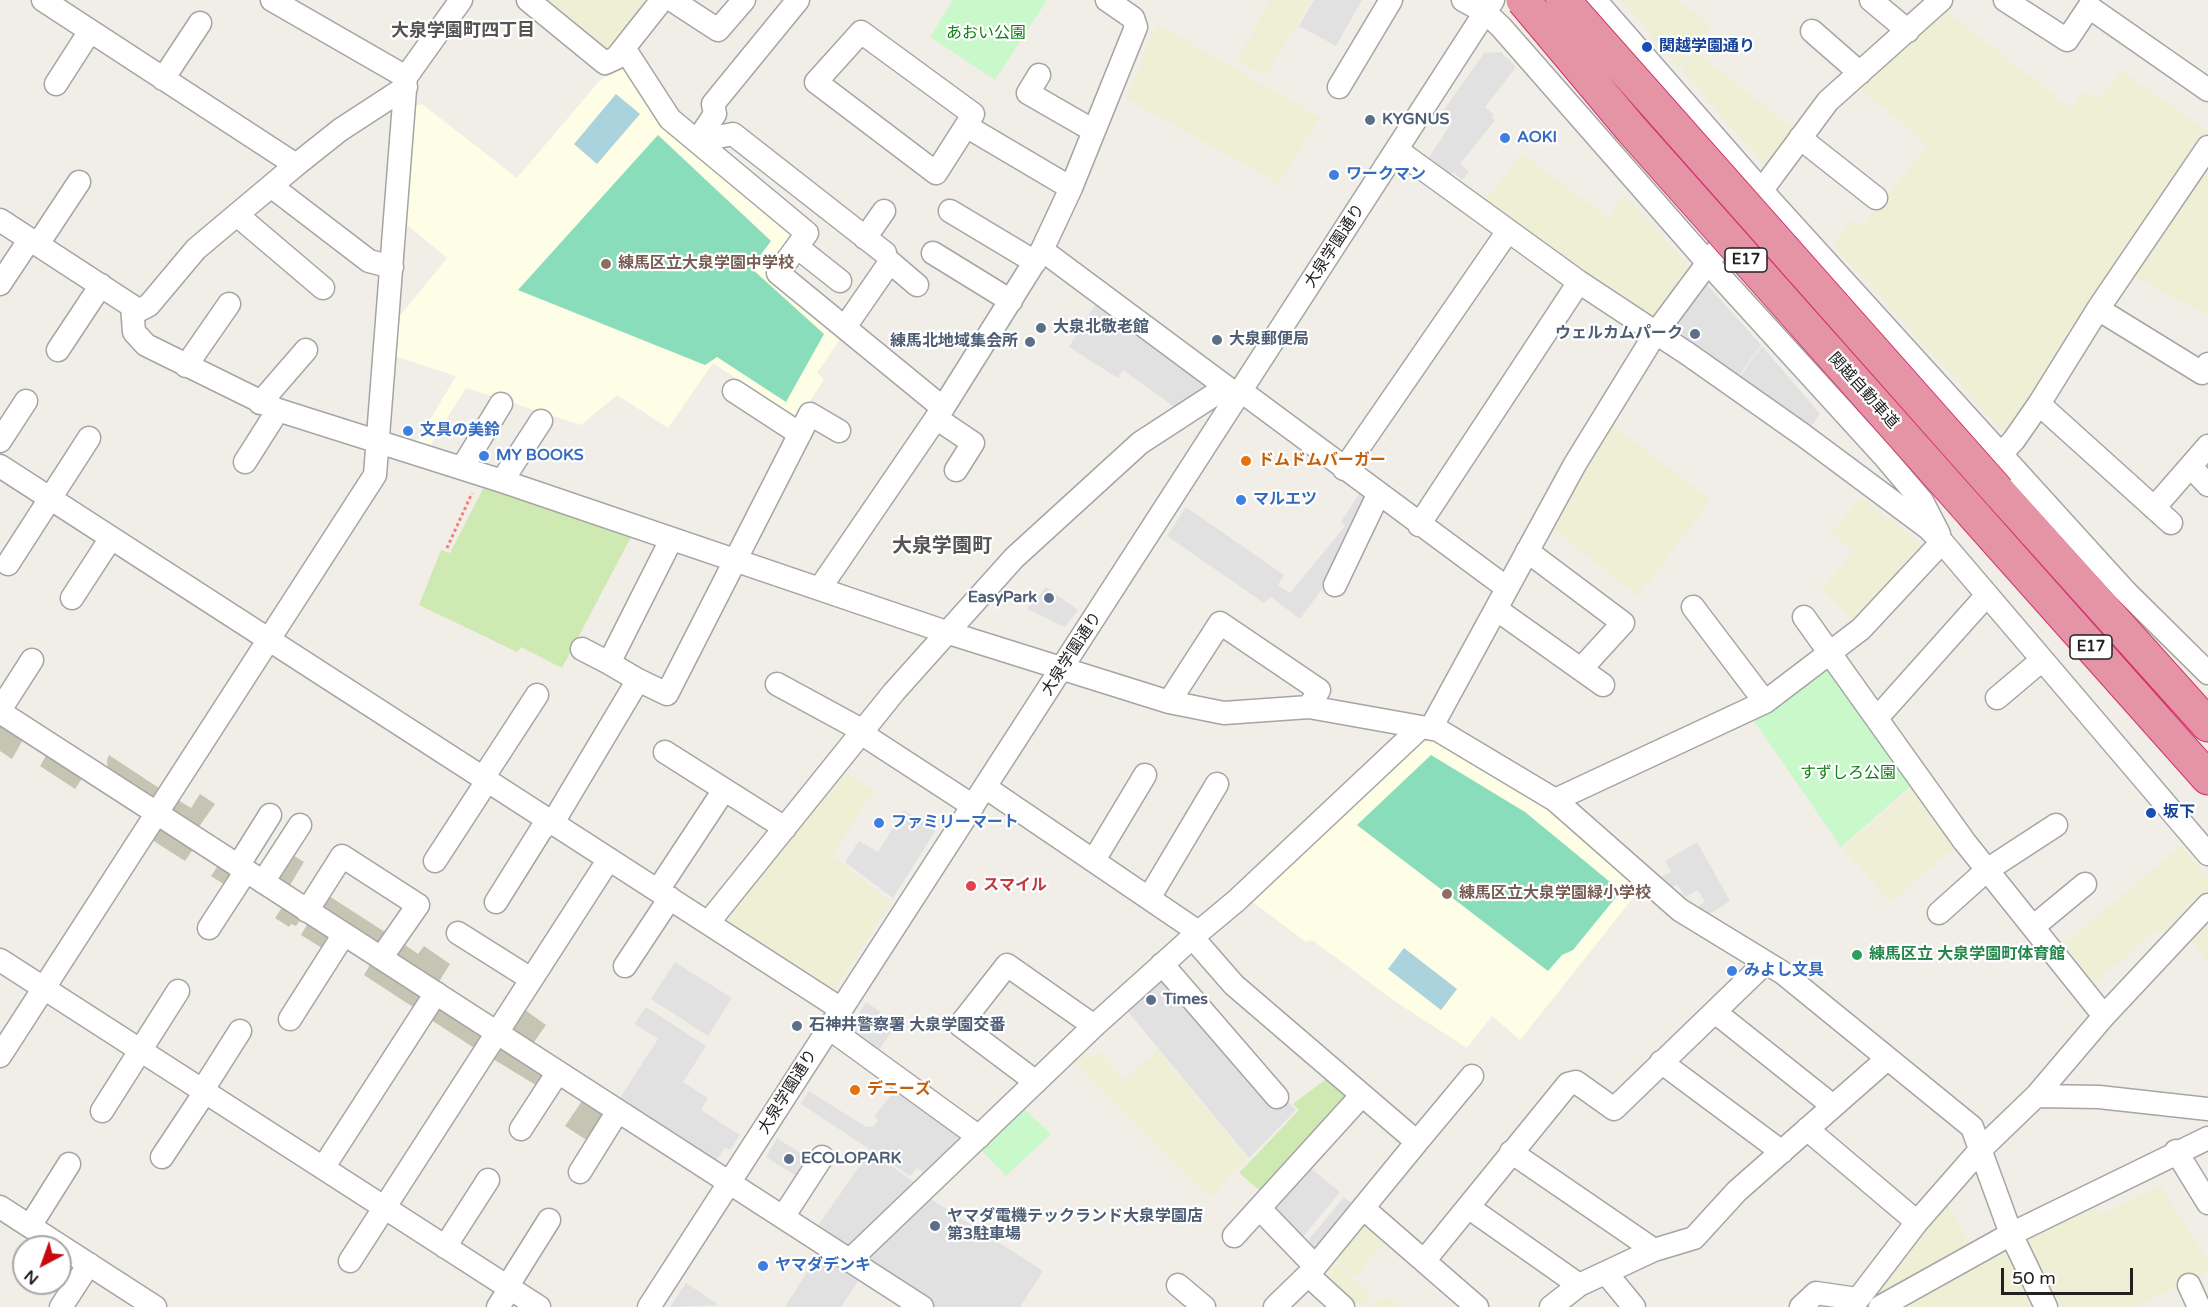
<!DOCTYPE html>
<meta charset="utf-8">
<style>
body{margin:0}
#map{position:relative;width:2208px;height:1307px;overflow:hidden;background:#f1eee8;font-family:"Varela Round",sans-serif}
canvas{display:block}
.north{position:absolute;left:12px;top:1235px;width:60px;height:60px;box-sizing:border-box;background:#fff;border:2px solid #a6a6a6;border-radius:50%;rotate:221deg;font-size:16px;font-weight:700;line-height:24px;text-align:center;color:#212121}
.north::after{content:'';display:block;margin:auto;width:21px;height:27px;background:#cb070e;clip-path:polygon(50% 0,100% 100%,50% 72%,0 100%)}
.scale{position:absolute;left:2001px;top:1268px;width:132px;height:27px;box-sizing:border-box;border:3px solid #212121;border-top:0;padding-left:8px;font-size:18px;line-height:21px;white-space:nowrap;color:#212121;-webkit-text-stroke:4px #fff;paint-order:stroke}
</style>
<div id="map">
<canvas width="2208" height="1307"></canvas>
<div class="north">N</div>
<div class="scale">50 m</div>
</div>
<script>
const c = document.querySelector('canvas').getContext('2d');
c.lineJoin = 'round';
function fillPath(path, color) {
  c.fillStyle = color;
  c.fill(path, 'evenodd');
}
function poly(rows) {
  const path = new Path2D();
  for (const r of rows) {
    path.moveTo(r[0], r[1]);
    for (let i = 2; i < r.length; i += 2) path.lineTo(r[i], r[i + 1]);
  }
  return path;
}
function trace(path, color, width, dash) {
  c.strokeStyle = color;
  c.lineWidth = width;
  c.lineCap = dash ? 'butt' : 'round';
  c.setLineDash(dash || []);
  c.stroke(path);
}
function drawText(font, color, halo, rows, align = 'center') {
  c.font = font + ' "Varela Round","Noto Sans JP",sans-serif';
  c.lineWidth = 4.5;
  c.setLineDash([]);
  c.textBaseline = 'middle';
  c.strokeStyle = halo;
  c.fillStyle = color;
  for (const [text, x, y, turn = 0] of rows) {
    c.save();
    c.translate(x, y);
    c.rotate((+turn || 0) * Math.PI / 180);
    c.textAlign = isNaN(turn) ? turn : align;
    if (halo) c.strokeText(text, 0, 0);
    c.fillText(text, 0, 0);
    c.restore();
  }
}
fillPath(poly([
 [628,67,664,122,792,235,764,270,843,335,817,373,824,379,798,421,713,363,668,428,617,395,581,425,466,388,431,444,435,451,411,443,419,438,456,376,394,356,399,317,447,258,406,224,413,107,422,104,517,178,601,79],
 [1424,739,1438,742,1529,795,1641,888,1520,1040,1492,1016,1467,1048,1393,1000,1312,940,1306,942,1250,900]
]), '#fefde5');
fillPath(poly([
 [3,724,24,738,12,759,0,751,0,726],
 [47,754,83,777,75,789,40,766],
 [109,755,162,790,153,803,108,774,107,760],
 [200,794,215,804,196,831,166,811,175,798,191,808],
 [157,824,194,848,185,861,149,838],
 [288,852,304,862,287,890,274,881],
 [219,864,232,872,228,887,211,876],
 [326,894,388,934,382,944,374,945,322,910],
 [287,908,302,917,296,926,291,924,289,927,275,918,281,909],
 [309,921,329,935,330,942,325,950,301,935],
 [401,942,418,954,424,946,450,964,437,985,397,959,394,952],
 [371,963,419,993,421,1002,416,1009,364,975],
 [441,1007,485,1035,479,1051,428,1018],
 [521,1007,546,1025,532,1045,511,1032],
 [500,1045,543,1072,544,1079,539,1087,488,1056],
 [584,1098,608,1114,591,1143,565,1126]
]), '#c6c5b4');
fillPath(poly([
 [542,0,650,0,614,47,604,50],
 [1269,0,1311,0,1266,77,1237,61],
 [1621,0,1679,0,1711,26,1678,68],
 [1945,10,2071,108,2084,90,2097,101,2121,70,2208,131,2005,434,1833,245,1851,220,1862,227,1928,145,1858,87],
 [1157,24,1320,117,1279,184,1126,98],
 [1695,51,1795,130,1767,168,1681,70],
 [1522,154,1608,217,1624,195,1694,271,1660,316,1649,317,1485,200],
 [2208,165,2208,316,2132,276],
 [1611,424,1711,500,1638,596,1549,526],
 [1861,497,1924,546,1854,622,1821,589,1854,551,1831,534],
 [839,768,874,791,832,856,891,902,832,993,722,922],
 [1914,786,1957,845,1891,902,1843,849],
 [2181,846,2208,879,2208,893,2166,933,2153,932,2091,987,2086,981,2089,978,2065,943],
 [2208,918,2208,962,2188,937],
 [1082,1050,1091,1057,1098,1051,1125,1080,1158,1050,1247,1158,1210,1199,1071,1060],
 [2161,1185,2208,1261,2208,1273,2134,1307,2057,1307,2026,1241,2028,1235,2094,1203,2100,1214],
 [1946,1201,1972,1247,1865,1307],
 [1367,1222,1388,1239,1356,1277,1336,1259],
 [2000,1248,2008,1250,2035,1307,1894,1307],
 [1334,1261,1372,1295,1360,1307,1327,1278,1327,1271],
 [1390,1298,1399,1307,1370,1307,1377,1301]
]), '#eeefd5');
fillPath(poly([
 [485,485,632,535,562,668,521,647,517,652,419,605,441,550,450,553],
 [1330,1076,1348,1091,1349,1099,1264,1194,1239,1173,1299,1110,1293,1104]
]), '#cee9b1');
fillPath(poly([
 [953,0,1047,0,995,80,930,37],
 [1823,670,1834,673,1914,783,1841,847,1752,718],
 [1024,1109,1051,1134,1006,1176,981,1150]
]), '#c9f8cb');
fillPath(poly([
 [658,135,771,241,751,268,824,334,786,402,717,357,705,365,518,290],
 [1431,755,1525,812,1621,891,1573,950,1562,955,1548,971,1357,825]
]), '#8addba');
fillPath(poly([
 [1314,0,1362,0,1336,46,1299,26],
 [1501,52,1516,67,1485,107,1494,115,1492,118,1495,120,1460,164,1469,172,1462,180,1453,172,1449,176,1428,159,1452,122,1451,117,1443,111,1484,53],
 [1703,280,1761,345,1738,377,1675,329,1673,320],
 [1096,303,1202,381,1202,391,1176,408,1123,370,1118,378,1069,347],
 [1762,346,1820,414,1810,428,1739,378],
 [1360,492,1370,498,1332,575,1300,619,1271,597,1264,603,1167,536,1186,507,1284,575,1278,585,1290,593,1345,526,1341,522],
 [1046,587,1078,610,1065,627,1027,609],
 [904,810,936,830,893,898,845,862,859,841,878,852],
 [1697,842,1730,901,1708,915,1697,907,1705,902,1698,890,1685,897,1677,884,1673,887,1662,877,1671,872,1665,861],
 [675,962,732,998,708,1036,651,999],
 [1163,974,1296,1110,1249,1158,1125,1008],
 [866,1002,897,1024,876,1054,847,1032],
 [646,1007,706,1046,683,1082,708,1098,701,1110,740,1135,730,1150,725,1147,716,1161,665,1127,663,1130,618,1101,658,1039,634,1024],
 [897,1087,961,1135,927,1175,917,1168,910,1176,801,1104,809,1091,866,1127,874,1126,878,1120,874,1117],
 [777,1138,812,1161,801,1179,766,1157],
 [870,1151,918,1185,853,1249,815,1230],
 [1309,1167,1340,1192,1302,1238,1276,1212,1276,1204],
 [928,1197,1043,1271,1020,1307,933,1307,867,1265,866,1255],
 [1344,1197,1355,1206,1319,1250,1312,1249,1306,1243],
 [820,1252,860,1278,841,1307,785,1307],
 [686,1283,719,1305,670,1307]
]), '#e1e1e1');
fillPath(poly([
 [616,94,640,114,597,164,574,144],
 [1404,948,1457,989,1441,1010,1388,969]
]), '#abd3dd');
const minor = poly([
 [43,0,296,165],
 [272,0,406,77],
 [528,0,605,63,616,58,662,0],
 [672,0,718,30,744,0],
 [1107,0,1133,18,1136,27,1071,188,1042,250,1237,395],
 [1463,0,1485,12,1501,27,1708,263,1883,455,1922,501,1939,534],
 [1595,0,1761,190,2125,591,2208,673],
 [1871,0,1908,31],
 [2005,0,2067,40,2089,7,2208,90],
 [1812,31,1860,73],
 [624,48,670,119,807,233,778,273,943,408],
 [1039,75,1028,93,1094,131],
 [163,79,200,23],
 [56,84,90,31],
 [1339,87,1391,0],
 [966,126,973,114,861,32,816,82,936,173,966,126,1071,188],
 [1800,138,1876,198],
 [697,141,733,134,885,253],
 [697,141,715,114,713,104,798,0],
 [1397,150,1579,282,1688,354,1803,435,1928,528,1942,542,2208,854],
 [271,186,369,261,392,267],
 [950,211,1035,262],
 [237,215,323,288],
 [0,220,132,306,134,332,146,345,278,410,502,481,949,633,1169,702,1224,713,1309,707,1438,730,1555,800,1680,910,1783,973,1972,1127,2011,1234,2046,1307],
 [865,238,884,211],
 [38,244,79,182],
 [797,247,840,281],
 [933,253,1011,301],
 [0,284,30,239],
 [2098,309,2202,373,2208,364],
 [134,313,149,305,196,249,296,165,340,130,406,87],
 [845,327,890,262,917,285],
 [58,350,101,285],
 [186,366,229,304],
 [734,391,800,434],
 [1241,391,1507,588],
 [260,403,306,350],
 [2039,404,2171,523],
 [936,418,973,443,956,470],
 [0,441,26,401],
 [245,462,278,410],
 [1991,465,2014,440,2039,404,2098,309,2208,147],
 [0,466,841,1009],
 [2191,467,2208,485],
 [462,468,501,404],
 [1344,469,1508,231],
 [502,481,541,421],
 [2154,508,2208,446],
 [1419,525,1579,282],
 [1527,551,1623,623,1581,669],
 [8,564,89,438],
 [1335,585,1378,495],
 [820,588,943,408,1042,250],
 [72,598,111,538],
 [1693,607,1765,702],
 [1496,609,1603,685],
 [1804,617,1964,841,2104,1016],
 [582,649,609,663],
 [638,680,667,694,810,414,839,431],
 [777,684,856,727,867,737,973,806],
 [1997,698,2042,660],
 [1169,702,1220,623,1319,690,1309,707],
 [0,710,32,660],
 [0,712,922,1307],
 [1877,718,1987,595],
 [1431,728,1575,464,1655,334,1828,101,1941,0],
 [665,752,785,828],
 [483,778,537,695],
 [985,787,1191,927,1199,945,1234,985,1417,1142,1308,1275,1275,1307],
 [1555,800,1765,702,1861,629,1942,542],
 [1094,860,1145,775],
 [435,861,487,781],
 [238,866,270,815],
 [263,882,300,825],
 [658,890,724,790],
 [1149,898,1217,784],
 [496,902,541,830,558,814,638,680,609,663,671,540],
 [307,911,342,856,418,905,381,958],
 [1939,913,1987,870,2056,825],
 [708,923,894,692,1014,558,1140,443,1226,387],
 [2033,927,2085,884],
 [209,928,246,871],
 [458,933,531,979],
 [0,960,539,1307],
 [1162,964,1277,1097],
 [625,966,670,898],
 [1715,1012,1833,1106],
 [290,1019,344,934],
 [829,1028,979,1137],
 [0,1056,375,475,406,77,461,0],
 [1661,1062,1782,1152],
 [1036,1082,960,1025,1007,965,1094,1026],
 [202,1091,240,1031],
 [2036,1096,2099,1097,2208,1109],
 [102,1111,178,991],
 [521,1129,558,1072],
 [1807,1129,1917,1222],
 [1417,1142,1472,1076],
 [2176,1151,2208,1203],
 [1511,1152,1654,1250],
 [162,1157,205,1092],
 [323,1168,436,993],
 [580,1172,618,1111],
 [0,1207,155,1307],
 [1468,1207,1579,1285],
 [1363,1208,1477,1307],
 [1261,1210,1315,1266],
 [783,1217,822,1157],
 [30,1226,69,1164],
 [1234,1236,1362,1095],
 [445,1247,488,1180],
 [850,1260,1094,1026,1194,936,1236,901,1420,728],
 [350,1261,609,859],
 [1424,1261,1568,1084,1576,1082,1614,1109,1765,963],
 [1606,1273,1634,1307],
 [1308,1275,1343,1307],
 [1178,1285,1204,1307],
 [2189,1285,2199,1307],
 [507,1287,549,1220],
 [61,1307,89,1264],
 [498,1307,510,1288],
 [649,1307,1493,0],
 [1551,1307,1579,1285,1654,1250,1694,1238,1737,1191,1887,1059],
 [1801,1307,1816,1293,1857,1299],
 [1852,1307,1917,1222,1980,1150,2036,1096,2104,1016,2208,905],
 [1880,1307,2011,1234,2208,1138]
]);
const highway = poly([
 [1998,491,2208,725],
 [1974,515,2208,778]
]);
trace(minor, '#a5a5a5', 25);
trace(highway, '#d62f6e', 35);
trace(poly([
 [447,548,472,493]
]), '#f57e76', 3, [3, 3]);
trace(minor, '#fff', 22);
trace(highway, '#e594a6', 33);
const highwayBridge = poly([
 [1523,0,1632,130,1974,515],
 [1563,0,1998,491]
]);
trace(highwayBridge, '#d62f6e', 35, []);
trace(highwayBridge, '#e594a6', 33);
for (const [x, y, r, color] of [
 [1647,47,6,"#1a4fb4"],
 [1370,120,6,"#5c6f8a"],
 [1505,138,6,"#3f7fe0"],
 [1334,175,6,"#3f7fe0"],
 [606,264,6,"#8d6e63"],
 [1041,328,6,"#5c6f8a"],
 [1695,334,6,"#5c6f8a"],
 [1217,340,6,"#5c6f8a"],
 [1030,342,6,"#5c6f8a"],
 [408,431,6,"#3f7fe0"],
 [484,456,6,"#3f7fe0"],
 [1246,461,6,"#e8710a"],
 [1241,500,6,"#3f7fe0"],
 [1049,598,6,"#5c6f8a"],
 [2151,813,6,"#1a4fb4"],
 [879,823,6,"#3f7fe0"],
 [971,886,6,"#e0444e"],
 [1447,894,6,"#8d6e63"],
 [1857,955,6,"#2e9e5b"],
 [1732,971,6,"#3f7fe0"],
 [1151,1000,6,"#5c6f8a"],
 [797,1026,6,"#5c6f8a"],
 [855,1090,6,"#e8710a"],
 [789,1159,6,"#5c6f8a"],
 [935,1226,6,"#5c6f8a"],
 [763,1266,6,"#3f7fe0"]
]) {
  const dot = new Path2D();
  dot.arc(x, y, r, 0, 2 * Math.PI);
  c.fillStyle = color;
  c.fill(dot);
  trace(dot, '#fff', 2);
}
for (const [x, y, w] of [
 [1746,260,42],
 [2091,647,42]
]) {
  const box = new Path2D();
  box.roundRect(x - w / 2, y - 12, w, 24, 4.5);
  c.fillStyle = '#fff';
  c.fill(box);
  trace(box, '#212121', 1.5);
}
drawText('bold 15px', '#212121', null, [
 ["E17",1746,260],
 ["E17",2091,647]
]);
drawText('16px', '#107f15', '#fff', [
 ["あおい公園",986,34],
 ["すずしろ公園",1848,774]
]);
drawText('bold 16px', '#164399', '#fff', [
 ["関越学園通り",1659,47],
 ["坂下",2163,813]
], 'left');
drawText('bold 16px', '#4e5e75', '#fff', [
 ["KYGNUS",1382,120],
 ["大泉北敬老館",1053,328],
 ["ウェルカムパーク",1683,334,"right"],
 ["大泉郵便局",1229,340],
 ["練馬北地域集会所",1018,342,"right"],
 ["EasyPark",1037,598,"right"],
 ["Times",1163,1000],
 ["石神井警察署 大泉学園交番",809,1026],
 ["ECOLOPARK",801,1159],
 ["ヤマダ電機テックランド大泉学園店",947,1217],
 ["第3駐車場",947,1235]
], 'left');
drawText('bold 16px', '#366cbe', '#fff', [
 ["AOKI",1517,138],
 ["ワークマン",1346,175],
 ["文具の美鈴",420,431],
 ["MY BOOKS",496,456],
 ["マルエツ",1253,500],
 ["ファミリーマート",891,823],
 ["みよし文具",1744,971],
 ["ヤマダデンキ",775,1266]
], 'left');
drawText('16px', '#212121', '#fff', [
 ["大泉学園通り",1335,246,-57],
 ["関越自動車道",1863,391,48],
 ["大泉学園通り",1072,654,-57],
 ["大泉学園通り",788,1092,-58]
]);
drawText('bold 16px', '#785e54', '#fff', [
 ["練馬区立大泉学園中学校",618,264],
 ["練馬区立大泉学園緑小学校",1459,894]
], 'left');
drawText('bold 16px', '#c56008', '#fff', [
 ["ドムドムバーガー",1258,461],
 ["デニーズ",867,1090]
], 'left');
drawText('bold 16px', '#be3a42', '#fff', [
 ["スマイル",983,886]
], 'left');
drawText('bold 16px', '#27864d', '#fff', [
 ["練馬区立 大泉学園町体育館",1869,955]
], 'left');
drawText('bold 18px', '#545454', '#fff', [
 ["大泉学園町四丁目",463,31]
]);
drawText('bold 20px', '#545454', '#fff', [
 ["大泉学園町",942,547]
]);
</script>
